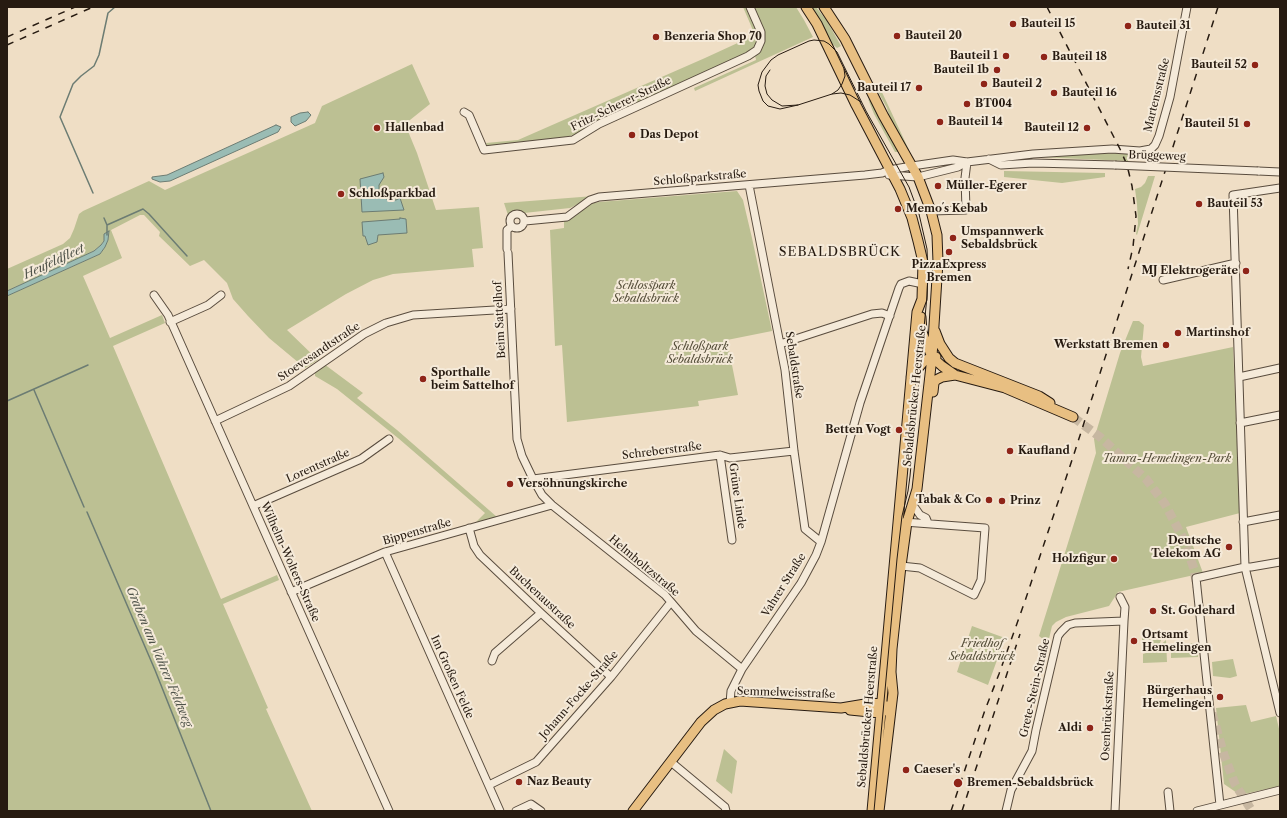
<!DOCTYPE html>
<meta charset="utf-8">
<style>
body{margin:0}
#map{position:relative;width:1287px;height:818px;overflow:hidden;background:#efdec5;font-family:"Libre Caslon Text",serif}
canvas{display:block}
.frame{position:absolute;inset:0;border:8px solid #271b11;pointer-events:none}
</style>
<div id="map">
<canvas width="1287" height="818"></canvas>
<div class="frame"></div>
</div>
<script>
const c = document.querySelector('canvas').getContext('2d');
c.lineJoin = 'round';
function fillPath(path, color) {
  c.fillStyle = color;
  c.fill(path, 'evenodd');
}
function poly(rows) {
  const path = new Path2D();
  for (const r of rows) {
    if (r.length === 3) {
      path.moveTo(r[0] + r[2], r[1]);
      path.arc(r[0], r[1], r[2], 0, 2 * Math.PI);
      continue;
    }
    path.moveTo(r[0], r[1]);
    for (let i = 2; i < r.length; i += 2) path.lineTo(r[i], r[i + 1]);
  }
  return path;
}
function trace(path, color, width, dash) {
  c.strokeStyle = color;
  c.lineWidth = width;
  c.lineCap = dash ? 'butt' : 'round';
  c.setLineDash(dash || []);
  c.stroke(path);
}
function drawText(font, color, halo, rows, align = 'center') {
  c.font = font + ' "Libre Caslon Text",serif';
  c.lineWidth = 4;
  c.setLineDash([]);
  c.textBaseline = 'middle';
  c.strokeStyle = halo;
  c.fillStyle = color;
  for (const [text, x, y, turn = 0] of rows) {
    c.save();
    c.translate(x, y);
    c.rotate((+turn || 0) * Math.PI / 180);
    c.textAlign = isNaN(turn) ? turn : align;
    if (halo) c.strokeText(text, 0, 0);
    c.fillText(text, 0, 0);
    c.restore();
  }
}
fillPath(poly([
 [743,7,747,7,758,33,757,43,754,48,749,52,574,135,565,137,487,146,486,143,518,140,705,58,755,35],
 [753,7,796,7,804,20,813,37,695,91,694,88,756,60,755,55,763,43],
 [810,7,816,7,827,21,841,46,837,48,830,42],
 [412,64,430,104,405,124,417,153,436,210,479,207,483,248,472,249,474,267,393,274,373,280,346,294,287,330,318,360,305,368,269,338,248,316,233,299,227,283,204,260,190,266,159,236,160,232,144,215,140,215,111,230,122,258,83,276,110,338,162,315,165,323,113,346,221,599,277,575,279,580,223,604,268,708,266,709,312,811,7,811,7,296,100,254,105,247,108,240,109,232,104,234,104,241,101,245,94,251,7,291,7,269,63,244,70,238,74,229,79,214,83,211,149,181,165,190,315,123,322,106],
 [878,87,880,88,909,150,908,150,890,120,887,108,877,90],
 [868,99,874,104,902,152,895,152,874,114],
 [1116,153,1129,153,1128,161,1037,157,1052,155],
 [1004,171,1105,173,1105,177,1062,183,1004,177],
 [1148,176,1155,176,1137,235,1136,234,1138,224,1137,204,1135,189,1141,187,1145,183],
 [737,191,743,200,752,238,772,331,727,340,738,395,698,401,699,406,567,422,562,345,555,346,550,230,564,228,564,221,577,211,589,204,599,202],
 [594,196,570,208,524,213,519,212,508,215,504,203],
 [1133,321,1139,321,1144,325,1141,357,1143,366,1233,347,1240,513,1186,527,1203,573,1118,592,1109,606,1066,617,1056,622,1052,626,1048,643,1039,636,1096,453,1094,439,1120,353],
 [324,364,363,393,357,398,397,430,497,517,484,521,476,522,485,513,398,438,337,389,315,376,315,370],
 [972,626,1005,638,988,685,957,672],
 [1163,634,1160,643,1157,646,1149,650,1142,652,1142,636],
 [1166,640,1167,662,1143,663,1143,654,1155,650],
 [1197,643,1198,657,1171,658,1171,644],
 [1233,659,1237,676,1230,678,1213,676,1212,662],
 [1246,705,1251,722,1276,716,1280,733,1280,786,1240,795,1224,784,1216,708],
 [724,749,737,761,732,794,716,781]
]), '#bcc093');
const water = poly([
 [308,112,311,115,306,121,295,126,291,122,291,117,300,113,308,112],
 [276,125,281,127,278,132,170,181,160,182,152,179,152,177,167,175,276,125],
 [383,173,384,177,379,185,379,190,382,195,386,199,391,200,396,200,400,198,404,210,362,212,360,179,383,173],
 [400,218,406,219,407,233,378,235,377,242,368,245,365,236,363,236,362,222,400,219,400,218],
 [109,231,108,240,105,247,100,254,7,296,7,291,94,251,101,245,104,241,104,234,109,231]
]);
fillPath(water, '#9abcb4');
trace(water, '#6c7c73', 1);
trace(poly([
 [93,193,60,117,73,84,81,76,94,66,99,55,108,13,115,7],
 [104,218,107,225,107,235],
 [107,225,143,209,149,214,187,256],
 [34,390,84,507],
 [7,401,88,365],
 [87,512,155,670,211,811]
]), '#6c7c73', 1.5);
trace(poly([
 [1073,417,1100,437,1146,479,1165,504,1185,542,1194,569,1197,587],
 [1212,713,1224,755,1235,784,1252,811]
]), '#c7b7a1', 9, [9, 4.5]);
const minor = poly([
 [464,112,469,115,484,150,573,140,599,124,748,56,757,50,761,41,761,32,750,7],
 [989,159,1001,165,1033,163,1115,165],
 [1258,171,1280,172],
 [889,175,918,177,958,167,966,162],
 [749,185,785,370,794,451,805,529,821,542],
 [1280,188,1233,195,1245,567,1280,713],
 [931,211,966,210,965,178,967,162],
 [517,221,7],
 [525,221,567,217,590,200,599,197,865,175,882,173,889,170,912,166,953,160,967,162,1033,154,1112,149,1140,151,1151,149,1155,145,1159,136,1170,97,1187,7],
 [507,249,507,230,512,226],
 [508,253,517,439,522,456,533,479,542,495,552,505,665,595,696,631,742,669],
 [1163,280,1236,263],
 [154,295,168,315,389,811],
 [170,322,208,305,221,295],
 [780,344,872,314,882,313,890,316],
 [1239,377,1280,368],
 [215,421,289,386,364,334,386,323,413,315,511,309],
 [1240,423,1280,415],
 [720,455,732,540],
 [533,479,720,455,730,458,794,451],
 [913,505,920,515,926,518,928,523],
 [253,506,361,459,389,439],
 [1243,522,1280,515],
 [469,528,474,546,480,555,541,613,611,677],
 [385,552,500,811],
 [901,566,920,568,974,595,981,580,985,528,904,522],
 [291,592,385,552,552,505],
 [492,661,495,653,541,613],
 [730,703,731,691,742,669,801,583,816,555,821,542,860,403,899,288,901,284,909,281,923,284],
 [671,762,725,807,726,811],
 [489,785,536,762,611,677,671,602],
 [1168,792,1170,811],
 [1220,805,1196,578,1245,567,1251,567,1280,562],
 [516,811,531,804,541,811],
 [1006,811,1011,790,1032,751,1036,730,1058,636,1061,632,1068,625,1075,623,1124,621,1125,607,1120,597],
 [1115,811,1124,621],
 [1197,811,1280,790]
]);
const major = poly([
 [806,7,817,24,856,105,900,189,912,218,918,241,923,262,922,299,917,312,872,811],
 [824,7,845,39,883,115,918,177,931,211,937,235,938,262,932,357,917,489,907,522,901,566,892,649,891,672,893,693,879,811],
 [921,317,922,332,925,340,932,357,942,366,955,375,1005,388,1073,417],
 [935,331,940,344,949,358,955,363,1039,396,1050,403],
 [911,377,924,361,932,357,936,357],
 [933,392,934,383,936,380,942,377,955,375],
 [850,710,880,713,884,711],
 [633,811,701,722,714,710,725,704,740,701,841,708,871,703,881,704,886,706]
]);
trace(minor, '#594c3e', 9);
trace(major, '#271b11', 11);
trace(minor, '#f5ead9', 7);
trace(major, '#e8bf82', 9);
trace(poly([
 [770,70,766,76,765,86,767,94,772,100,782,106,798,105,832,94,841,93,850,95,861,102],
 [832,94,838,90,842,84,845,76,844,69],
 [798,105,780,109,768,106,763,101,759,91,758,85,762,72,771,60,778,55,809,41,814,40,824,41,829,44,837,52,866,111,909,187,919,214,927,249,928,274,927,296,910,476,908,491,902,516,897,559,874,811]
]), '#271b11', 1);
trace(poly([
 [1047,7,1120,149,1127,165,1132,186,1136,216,1133,247,1128,269],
 [7,37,75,7],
 [7,45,93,7],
 [951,811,985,710,999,674,1025,601,1074,454,1218,7],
 [962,811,1020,634]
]), '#271b11', 1.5, [7, 7]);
const minorBridge = poly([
 [1115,165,1258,171]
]);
trace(minorBridge, '#594c3e', 9, []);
trace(minorBridge, '#f5ead9', 7);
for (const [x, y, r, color] of [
 [1013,24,4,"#8f2418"],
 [1128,26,4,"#8f2418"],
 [897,36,4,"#8f2418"],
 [656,37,4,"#8f2418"],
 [1006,56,4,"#8f2418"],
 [1044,57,4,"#8f2418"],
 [1255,65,4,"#8f2418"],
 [997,70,4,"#8f2418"],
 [984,84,4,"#8f2418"],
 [919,88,4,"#8f2418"],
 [1054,93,4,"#8f2418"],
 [967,104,4,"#8f2418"],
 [940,122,4,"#8f2418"],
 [1247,124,4,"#8f2418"],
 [377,128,4,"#8f2418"],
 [1087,128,4,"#8f2418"],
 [632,135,4,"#8f2418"],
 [938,186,4,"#8f2418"],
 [341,194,4,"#8f2418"],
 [1199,204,4,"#8f2418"],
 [898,209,4,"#8f2418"],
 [953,238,4,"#8f2418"],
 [949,252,4,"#8f2418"],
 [1246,271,4,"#8f2418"],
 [1178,333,4,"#8f2418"],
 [1166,345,4,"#8f2418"],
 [423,379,4,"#8f2418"],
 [899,430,4,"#8f2418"],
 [1010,451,4,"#8f2418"],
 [510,484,4,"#8f2418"],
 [989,500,4,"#8f2418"],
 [1002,501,4,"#8f2418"],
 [1229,547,4,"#8f2418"],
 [1114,559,4,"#8f2418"],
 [1153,611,4,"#8f2418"],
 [1134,641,4,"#8f2418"],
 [1220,697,4,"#8f2418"],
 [1090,728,4,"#8f2418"],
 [906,770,4,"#8f2418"],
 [519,782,4,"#8f2418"],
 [958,783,5,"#8f2418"]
]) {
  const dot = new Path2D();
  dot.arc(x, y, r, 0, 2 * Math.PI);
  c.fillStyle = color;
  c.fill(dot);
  trace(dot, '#f5ead9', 1.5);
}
drawText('bold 11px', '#271b11', '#f5ead9', [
 ["Bauteil 15",1021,24],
 ["Bauteil 31",1136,26],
 ["Bauteil 20",905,36],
 ["Benzeria Shop 70",664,37],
 ["Bauteil 1",998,56,"right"],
 ["Bauteil 18",1052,57],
 ["Bauteil 52",1247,65,"right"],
 ["Bauteil 1b",989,70,"right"],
 ["Bauteil 2",992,84],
 ["Bauteil 17",911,88,"right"],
 ["Bauteil 16",1062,93],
 ["BT004",975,104],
 ["Bauteil 14",948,122],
 ["Bauteil 51",1239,124,"right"],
 ["Hallenbad",385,128],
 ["Bauteil 12",1079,128,"right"],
 ["Das Depot",640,135],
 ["Müller-Egerer",946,186],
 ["Schloßparkbad",349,194],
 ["Bauteil 53",1207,204],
 ["Memo´s Kebab",906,209],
 ["Umspannwerk",961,232],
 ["Sebaldsbrück",961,245],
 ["PizzaExpress",949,265,"center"],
 ["Bremen",949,278,"center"],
 ["MJ Elektrogeräte",1238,271,"right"],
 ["Martinshof",1186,333],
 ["Werkstatt Bremen",1158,345,"right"],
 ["Sporthalle",431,373],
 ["beim Sattelhof",431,386],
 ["Betten Vogt",891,430,"right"],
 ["Kaufland",1018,451],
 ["Versöhnungskirche",518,484],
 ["Tabak & Co",981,500,"right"],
 ["Prinz",1010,501],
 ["Deutsche",1221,541,"right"],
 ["Telekom AG",1221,554,"right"],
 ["Holzfigur",1106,559,"right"],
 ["St. Godehard",1161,611],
 ["Ortsamt",1142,635],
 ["Hemelingen",1142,648],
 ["Bürgerhaus",1212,691,"right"],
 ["Hemelingen",1212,704,"right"],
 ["Aldi",1082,728,"right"],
 ["Caeser's",914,770],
 ["Naz Beauty",527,782],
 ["Bremen-Sebaldsbrück",967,783]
], 'left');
drawText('11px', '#271b11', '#f5ead9', [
 ["Martensstraße",1157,95,-76],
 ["Fritz-Scherer-Straße",621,104,-26],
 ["Brüggeweg",1157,156,2],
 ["Schloßparkstraße",700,178,-5],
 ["Beim Sattelhof",500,320,-93],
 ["Stoevesandtstraße",319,352,-34],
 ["Sebaldstraße",794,365,81],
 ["Sebaldsbrücker Heerstraße",915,396,-84],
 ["Schreberstraße",662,451,-7],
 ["Lorentstraße",318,466,-24],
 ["Grüne Linde",737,496,82],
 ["Bippenstraße",417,532,-16],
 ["Wilhelm-Wolters-Straße",290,562,66],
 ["Helmholtzstraße",644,566,40],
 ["Vahrer Straße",784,585,-58],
 ["Buchenaustraße",542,598,43],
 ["Im Großen Felde",452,677,66],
 ["Grete-Stein-Straße",1035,688,-77],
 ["Semmelweisstraße",786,693,2],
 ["Johann-Focke-Straße",579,695,-49],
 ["Osenbrückstraße",1108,716,-87],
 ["Sebaldsbrücker Heerstraße",868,717,-85]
]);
drawText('italic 11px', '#544d38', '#f5ead9', [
 ["Schlosspark",646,286],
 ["Sebaldsbrück",646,299],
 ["Schloßpark",700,347],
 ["Sebaldsbrück",700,360],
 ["Tamra-Hemelingen-Park",1167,459],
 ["Friedhof",982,644],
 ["Sebaldsbrück",982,657]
]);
drawText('italic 12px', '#4f534a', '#f5ead9', [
 ["Heufeldfleet",54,262,-25],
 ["Graben am Vahrer Feldweg",159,657,67]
]);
c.letterSpacing = '1px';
drawText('13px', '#271b11', '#f5ead9', [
 ["SEBALDSBRÜCK",840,252]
]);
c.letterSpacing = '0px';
</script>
